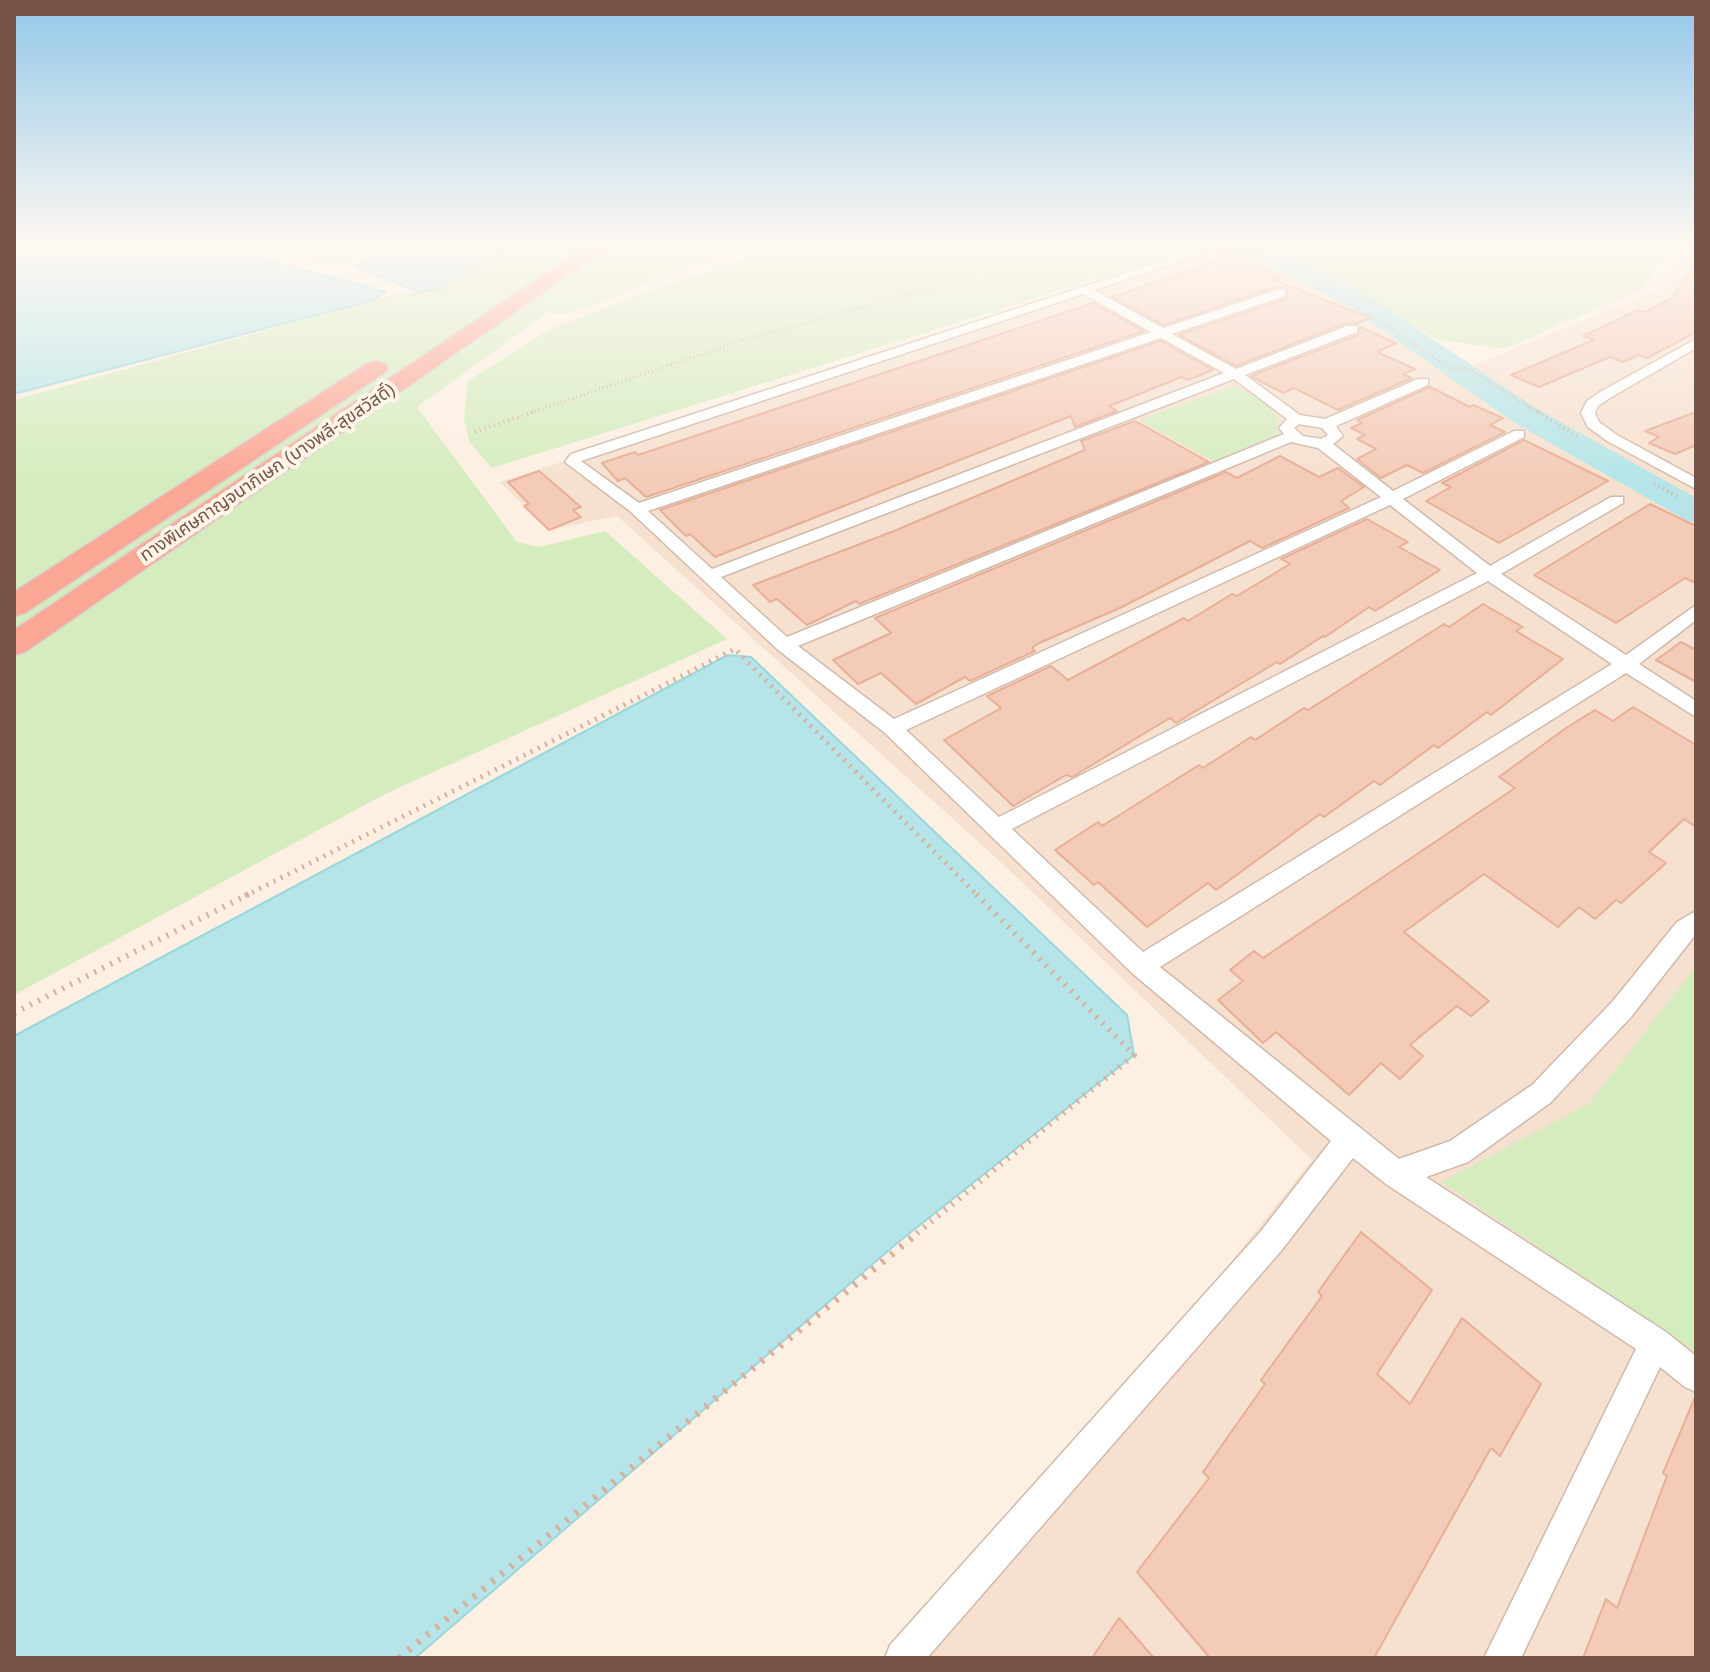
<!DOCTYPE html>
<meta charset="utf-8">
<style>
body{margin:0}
#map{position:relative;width:1710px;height:1672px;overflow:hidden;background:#fdf0e2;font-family:Arial,sans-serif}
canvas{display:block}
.frame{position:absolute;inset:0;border:16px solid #765447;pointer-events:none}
</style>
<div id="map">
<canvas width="1710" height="1672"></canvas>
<div class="frame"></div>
</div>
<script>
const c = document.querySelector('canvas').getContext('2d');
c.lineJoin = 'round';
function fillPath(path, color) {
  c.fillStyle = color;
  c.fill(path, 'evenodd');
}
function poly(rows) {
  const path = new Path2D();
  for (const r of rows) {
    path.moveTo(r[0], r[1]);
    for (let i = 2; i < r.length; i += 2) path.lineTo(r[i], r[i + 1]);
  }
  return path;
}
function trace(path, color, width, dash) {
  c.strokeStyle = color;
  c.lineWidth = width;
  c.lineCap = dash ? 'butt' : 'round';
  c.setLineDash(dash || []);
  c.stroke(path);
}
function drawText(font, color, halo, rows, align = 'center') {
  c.font = font + ' Arial,"Noto Sans Thai",sans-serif';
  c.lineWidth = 8;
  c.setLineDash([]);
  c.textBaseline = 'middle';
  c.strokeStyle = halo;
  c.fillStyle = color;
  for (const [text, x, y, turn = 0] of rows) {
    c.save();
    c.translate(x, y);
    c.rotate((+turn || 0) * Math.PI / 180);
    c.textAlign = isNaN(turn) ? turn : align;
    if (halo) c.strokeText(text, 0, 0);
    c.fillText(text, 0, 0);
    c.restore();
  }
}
fillPath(poly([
 [1226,246,1238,246,1350,302,1453,374,1648,493,1696,517,1696,1658,918,1658,1312,1160,1004,865,617,516,549,530,500,482],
 [1688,246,1696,246,1696,504,1658,487,1467,368,1653,292,1666,280]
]), '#f6e1d0');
fillPath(poly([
 [383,246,339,266,279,247,282,246],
 [514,246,752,246,683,267,605,301,560,315,550,311,417,407,517,542,539,547,605,531,727,639,385,794,14,995,14,400,364,303,402,293,437,290],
 [785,246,1169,246,1168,257,492,468,470,443,464,419,468,381,548,330,657,288],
 [1262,246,1674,246,1641,290,1504,349,1439,340,1300,262],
 [1236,385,1272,408,1277,419,1277,435,1215,462,1139,420],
 [1696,966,1696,1352,1441,1182,1589,1104]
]), '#d5ecbf');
const water = poly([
 [14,246,230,246,270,261,386,292,371,301,14,394,14,246],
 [395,246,514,246,436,290,420,292,354,267,395,246],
 [728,655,751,657,1127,1015,1134,1055,896,1244,415,1658,14,1658,14,1036,728,655]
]);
fillPath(water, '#b5e5e8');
trace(water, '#9bd6da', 2);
fillPath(poly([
 [1238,246,1269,246,1367,295,1534,407,1696,498,1696,523,1684,519,1512,421,1349,307,1241,251,1238,246]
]), '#b5e5e8');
const building = poly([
 [1233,256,1281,277,1274,280,1371,318,1358,323,1346,323,1236,366,1179,335,1286,299,1287,288,1276,287,1163,325,1112,297,1233,256],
 [1696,263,1696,332,1647,358,1639,355,1623,362,1610,357,1539,387,1511,375,1594,340,1583,336,1638,310,1645,312,1671,299,1696,263],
 [1093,303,1144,331,646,497,625,478,618,481,602,463,635,452,638,455,1093,303],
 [1360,327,1396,343,1377,352,1415,369,1403,374,1412,378,1338,410,1294,388,1283,393,1251,376,1358,335,1360,327],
 [1161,341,1213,370,1188,380,1182,377,1109,406,1117,411,1075,427,1071,416,715,557,690,534,686,536,660,510,1161,341],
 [1430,387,1470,407,1473,405,1503,418,1490,425,1505,432,1423,473,1407,465,1381,478,1357,459,1376,449,1357,439,1365,435,1351,428,1362,423,1357,420,1430,387],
 [1696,412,1696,445,1675,454,1649,443,1659,437,1645,431,1696,412],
 [1135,421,1209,462,859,604,856,601,807,625,777,599,770,602,753,585,894,531,1085,450,1081,441,1135,421],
 [1524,440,1608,481,1499,543,1426,501,1451,487,1442,483,1524,440],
 [1280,456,1319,477,1338,468,1364,487,1341,501,1349,508,1262,548,1250,541,1122,607,1037,644,1032,648,1035,651,970,681,965,677,916,704,881,673,858,684,833,660,891,633,875,618,1226,472,1237,478,1280,456],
 [539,471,581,507,573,510,581,517,549,530,524,506,529,504,508,482,539,471],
 [1650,504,1696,526,1696,583,1685,578,1616,623,1534,575,1650,504],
 [1367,519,1408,542,1399,547,1440,570,1375,611,1369,607,1325,637,1323,636,1280,664,1277,662,1176,723,1170,718,1072,777,1066,775,1013,806,944,740,1001,708,987,696,1051,666,1068,680,1184,618,1188,621,1232,594,1237,596,1290,564,1281,559,1367,519],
 [1483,604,1523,627,1516,631,1563,659,1491,715,1487,712,1438,748,1434,745,1380,785,1374,781,1324,817,1320,814,1216,890,1208,883,1147,927,1098,882,1094,885,1055,850,1098,822,1102,826,1199,765,1203,768,1251,737,1255,740,1304,708,1308,710,1444,624,1449,627,1483,604],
 [1681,642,1696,650,1696,682,1656,660,1681,642],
 [1633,707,1696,745,1696,827,1684,819,1649,852,1666,863,1621,903,1616,900,1595,919,1579,907,1558,927,1484,874,1404,932,1489,1001,1471,1016,1457,1006,1410,1045,1423,1056,1400,1079,1381,1063,1349,1095,1276,1032,1263,1043,1218,1000,1243,981,1230,970,1254,951,1263,958,1515,788,1499,777,1566,728,1595,710,1613,721,1633,707],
 [1361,1232,1432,1290,1377,1374,1410,1404,1462,1318,1541,1384,1500,1456,1491,1448,1374,1658,1210,1658,1137,1572,1209,1478,1203,1472,1265,1384,1261,1380,1322,1296,1318,1292,1361,1232],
 [1696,1395,1696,1658,1583,1658,1606,1599,1617,1608,1667,1476,1663,1473,1696,1395],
 [1119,1618,1154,1658,1092,1658,1119,1618]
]);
fillPath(building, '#f4cbb8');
trace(building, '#e8af97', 2);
const street = poly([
 [1199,249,1205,252,1203,254,1094,290,1163,328,1277,290,1285,290,1285,296,1172,334,1236,369,1347,326,1357,326,1357,332,1245,375,1300,415,1325,419,1418,379,1428,379,1428,385,1336,426,1343,436,1333,444,1393,491,1514,431,1524,431,1524,437,1403,499,1490,566,1611,497,1623,497,1623,503,1501,574,1626,655,1696,605,1696,620,1639,664,1696,701,1696,717,1626,673,1160,967,1399,1159,1450,1141,1532,1085,1613,1001,1677,922,1696,911,1696,934,1631,1017,1550,1103,1468,1162,1426,1177,1666,1332,1696,1356,1696,1392,1685,1387,1660,1367,1521,1658,1484,1658,1636,1349,1386,1184,1353,1158,1281,1251,927,1658,885,1658,890,1645,1261,1231,1331,1141,1132,973,885,733,777,649,631,512,565,462,571,454,1199,249],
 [1083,294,1151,332,639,503,581,461,1083,294],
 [1161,338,1224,373,712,569,648,511,1161,338],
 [1234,379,1287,419,1279,428,1284,434,787,637,721,577,1234,379],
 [1299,424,1322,428,1328,435,1321,439,1303,436,1294,428,1299,424],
 [1291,442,1318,448,1381,497,894,719,798,646,1291,442],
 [1390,505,1477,573,999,817,906,730,1390,505],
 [1488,581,1612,664,1143,952,1012,829,1488,581],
 [1696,339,1696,348,1610,398,1598,406,1595,413,1599,422,1617,435,1696,478,1696,489,1607,441,1588,427,1581,413,1587,401,1600,392,1696,339]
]);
const highway = poly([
 [587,246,610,246,25,652,14,655,14,630,587,246],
 [376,361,384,363,388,368,384,373,25,613,14,616,14,592,368,363,376,361]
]);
trace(street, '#d1b9ab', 3);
trace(highway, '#d9cfcb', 3);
trace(poly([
 [1238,246,1350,302,1451,369,1467,368,1541,414],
 [527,414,740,341,905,296,1062,246]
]), '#d9ae9b', 3, [1, 3]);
trace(poly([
 [1538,412,1578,437],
 [475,432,533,412],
 [1654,484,1677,496]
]), '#d9ae9b', 4, [1, 4]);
trace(poly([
 [245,896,735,649,978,896]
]), '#d9ae9b', 5, [2, 6]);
trace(poly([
 [14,1013,249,894],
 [910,1239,1134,1055,976,894]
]), '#d9ae9b', 6, [2, 7]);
trace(poly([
 [399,1658,913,1237]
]), '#d9ae9b', 7, [3, 9]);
fillPath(street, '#fff');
fillPath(highway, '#fba795');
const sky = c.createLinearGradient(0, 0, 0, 480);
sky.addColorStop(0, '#93c8e8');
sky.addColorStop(0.51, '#fef8f2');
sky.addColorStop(1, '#fef8f200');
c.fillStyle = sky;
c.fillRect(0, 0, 1710, 480);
drawText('18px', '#765447', '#fff5e9', [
 ["ทางพิเศษกาญจนาภิเษก (บางพลี-สุขสวัสดิ์)",268,473,-34]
]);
</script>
